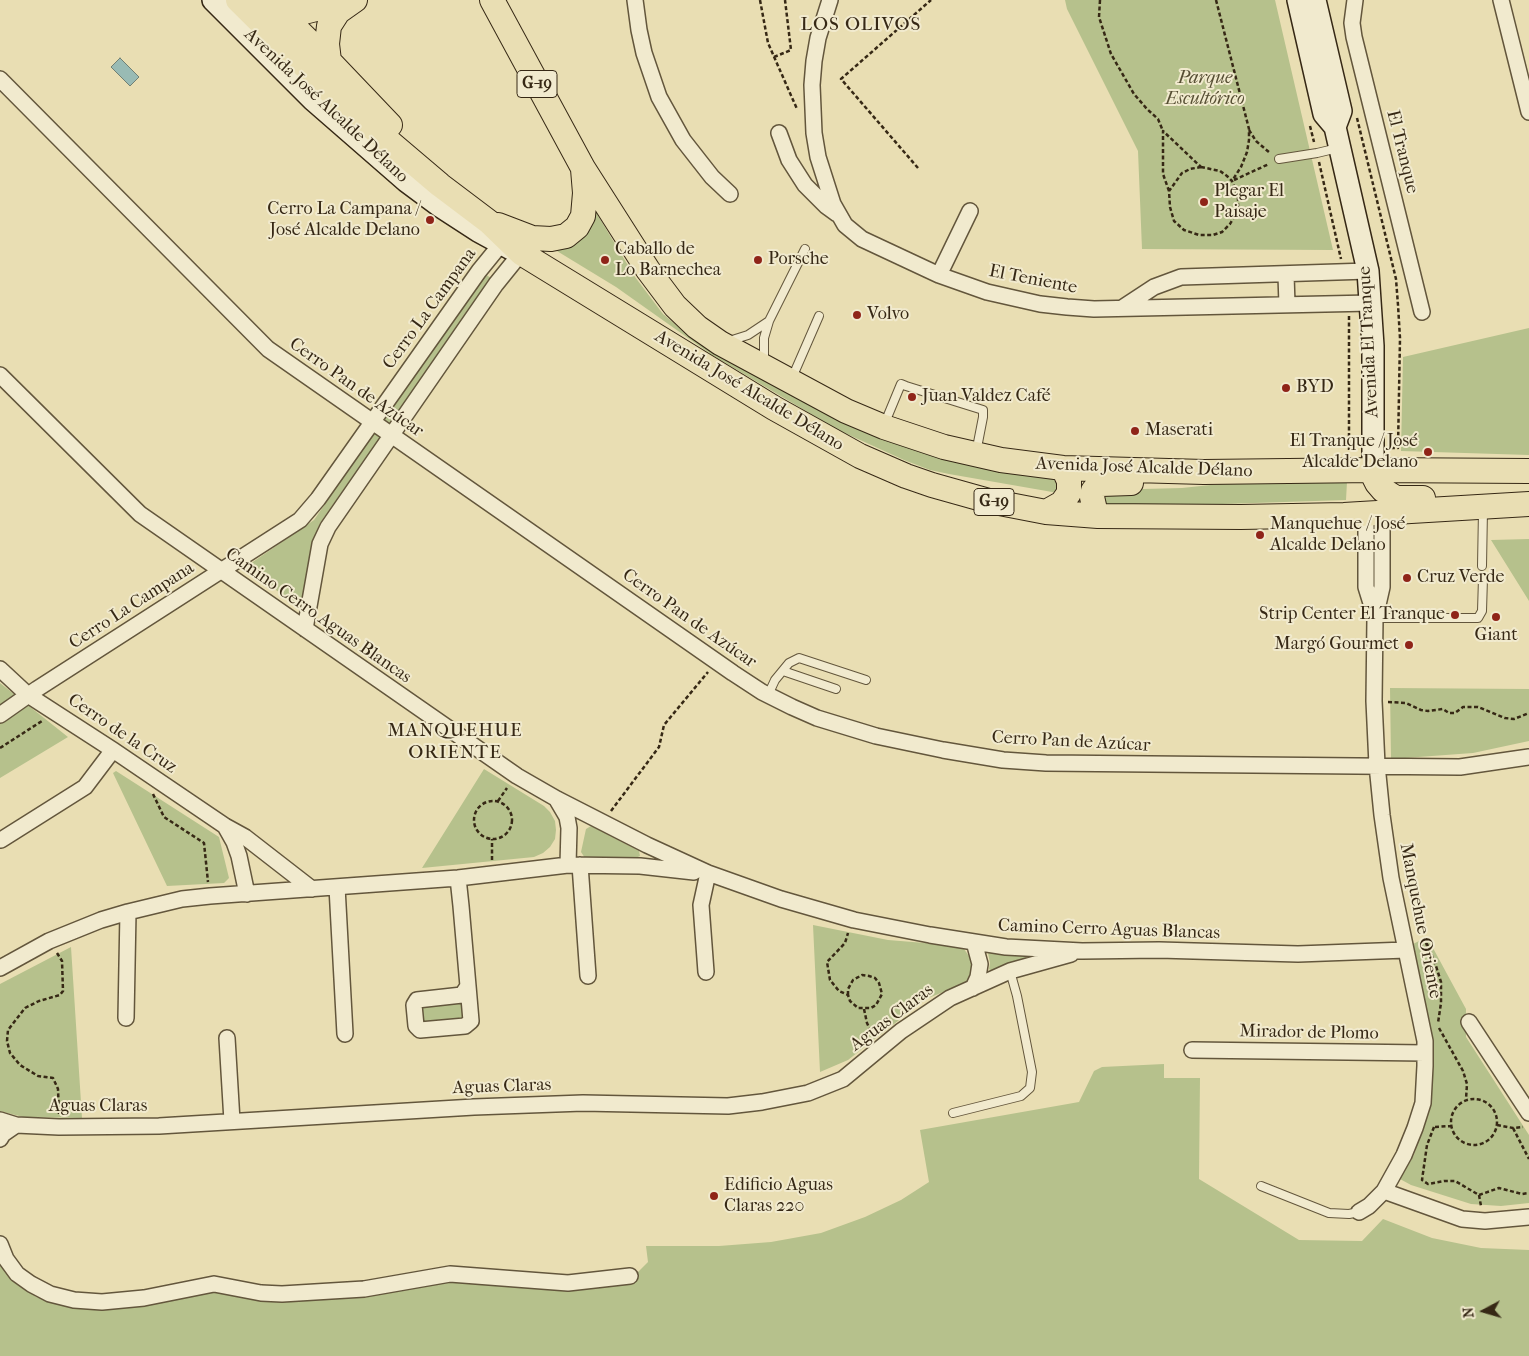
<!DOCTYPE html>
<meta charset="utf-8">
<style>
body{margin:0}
#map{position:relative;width:1529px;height:1356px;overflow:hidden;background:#e9deb3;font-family:"IM FELL French Canon",serif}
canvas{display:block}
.north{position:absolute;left:1459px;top:1286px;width:50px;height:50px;-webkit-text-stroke:4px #f1eace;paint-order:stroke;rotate:264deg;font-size:14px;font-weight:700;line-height:20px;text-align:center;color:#362815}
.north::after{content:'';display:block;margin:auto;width:18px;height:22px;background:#362815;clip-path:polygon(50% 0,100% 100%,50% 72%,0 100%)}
</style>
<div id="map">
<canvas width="1529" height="1356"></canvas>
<div class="north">N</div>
</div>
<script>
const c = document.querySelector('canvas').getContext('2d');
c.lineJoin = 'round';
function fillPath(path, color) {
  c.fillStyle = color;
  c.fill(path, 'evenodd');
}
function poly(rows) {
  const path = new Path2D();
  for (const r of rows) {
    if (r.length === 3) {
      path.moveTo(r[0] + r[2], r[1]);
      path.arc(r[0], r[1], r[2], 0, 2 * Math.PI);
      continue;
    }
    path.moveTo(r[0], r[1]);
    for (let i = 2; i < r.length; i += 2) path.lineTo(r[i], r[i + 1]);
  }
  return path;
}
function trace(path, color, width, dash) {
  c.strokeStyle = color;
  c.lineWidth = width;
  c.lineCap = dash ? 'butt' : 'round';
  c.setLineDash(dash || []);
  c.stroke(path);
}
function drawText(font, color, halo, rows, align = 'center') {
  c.font = font + ' "IM FELL French Canon",serif';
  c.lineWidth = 4;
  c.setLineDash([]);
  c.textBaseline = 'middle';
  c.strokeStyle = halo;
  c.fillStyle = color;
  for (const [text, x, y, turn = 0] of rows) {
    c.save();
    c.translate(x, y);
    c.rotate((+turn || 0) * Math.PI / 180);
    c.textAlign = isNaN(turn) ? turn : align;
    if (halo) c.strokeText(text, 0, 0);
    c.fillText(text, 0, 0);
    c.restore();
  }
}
fillPath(poly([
 [1065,0,1275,0,1333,250,1142,249,1138,151,1067,9],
 [594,209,635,277,663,314,687,334,935,456,964,464,1025,475,1059,478,1058,493,949,474,930,470,904,460,836,429,712,355,616,287,552,248],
 [484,273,492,279,320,523,315,536,302,608,244,568,314,520],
 [1529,328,1529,455,1401,451,1403,357],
 [1239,482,1347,482,1346,500,1192,505,1102,504,1103,490,1182,488],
 [1529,539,1529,601,1491,540],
 [0,683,68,737,0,778],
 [1390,688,1529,689,1529,741,1473,753,1391,759],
 [484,769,544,806,550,812,555,821,556,830,555,839,550,847,543,853,534,857,422,868],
 [116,771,219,837,229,878,224,883,167,886,113,773],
 [591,826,639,851,640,856,636,858,585,858,581,852,586,829],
 [813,925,888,940,962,946,973,962,973,980,926,999,848,1060,820,1072],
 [1427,937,1466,1009,1466,1037,1529,1135,1529,1203,1501,1206,1471,1204,1411,1185,1400,1179,1414,1155,1430,1104,1433,1051,1411,945],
 [71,947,82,1118,23,1117,0,1111,0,984],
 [991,952,1022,955,1026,958,991,971,989,969,990,963,988,953],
 [462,1000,467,1020,421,1026,421,1004],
 [1164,1064,1164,1078,1200,1078,1199,1179,1299,1240,1362,1241,1383,1219,1432,1238,1481,1248,1529,1250,1529,1356,0,1356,0,1261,11,1278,36,1297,67,1306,216,1287,268,1298,451,1279,631,1279,648,1262,646,1246,719,1246,771,1242,821,1233,865,1217,901,1200,929,1182,920,1130,1079,1102,1094,1071,1102,1067]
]), '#b6c18c');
const water = poly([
 [120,58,139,77,130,86,111,67,120,58]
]);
fillPath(water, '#99bbb4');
trace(water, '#718074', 1);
const service = poly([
 [1279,159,1317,153,1338,148],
 [729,341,748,335,769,321],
 [764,363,764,338,769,321,805,249],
 [792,378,819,316],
 [884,425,901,384,906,386,983,410,983,417,976,453],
 [1482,566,1483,510],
 [1375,618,1478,618,1482,611,1483,578],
 [783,671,836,689],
 [768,695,775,680,789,663,799,658,866,680],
 [953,1113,1021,1096,1030,1088,1032,1072,1017,996,1010,971],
 [1261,1186,1329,1213,1349,1214,1359,1212]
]);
const minor = poly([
 [635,0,639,30,644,53,659,97,683,140,712,177,730,194],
 [830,0,818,38,814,61,812,85,814,133,818,157,833,204,845,225,862,239,939,275,987,292,1040,304,1067,307,1094,309,1371,303],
 [1355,0,1352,23,1354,37,1422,312],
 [1501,0,1529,112],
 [0,79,268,349,733,673,762,692,792,707,817,718,876,736,943,750,1003,760,1046,763,1460,767,1529,757],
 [779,133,789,160,805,185,826,206,837,214],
 [939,275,970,211],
 [1286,275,1287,305],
 [1122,308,1154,287,1181,277,1368,271],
 [0,375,140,514,517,776,557,799,647,845,708,873,781,899,854,920,930,935,1006,947,1082,951,1159,950,1298,954,1406,950],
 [1366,514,1366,587,1375,616],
 [305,629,320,544,328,527,496,284,521,253],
 [0,669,28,695,113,750,225,826,245,837,312,889],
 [0,715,37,689,300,520,318,499,479,271,501,244],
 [557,800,567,817,569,828,568,865],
 [225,826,234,842,239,856,247,894],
 [1,840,85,787,113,750],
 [580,865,588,976],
 [458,878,461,906,468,986,471,1021,465,1026,420,1030,416,1026,414,1005,417,1000,462,995,468,986],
 [337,887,345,1034],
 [0,968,49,941,101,920,128,912,182,899,210,896,458,878,568,865,640,866,694,872],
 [706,972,701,905,708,873],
 [973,988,978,977,980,964,974,942],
 [126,1018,128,912],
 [1469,1022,1529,1113],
 [227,1038,232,1121],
 [1192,1050,1425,1053],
 [0,1120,16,1125,59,1127,159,1126,474,1107,583,1103,728,1106,762,1102,808,1093,843,1079,901,1031,950,998,1010,971,1071,954],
 [0,1139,3,1134,16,1125],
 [1384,1191,1462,1219,1485,1221,1529,1217],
 [1359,1212,1369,1206,1384,1191,1404,1155,1415,1128,1423,1103,1425,1066,1425,1041,1391,878,1382,815,1377,765,1374,701,1375,618,1382,587,1382,513],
 [0,1244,6,1259,17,1274,31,1284,50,1294,74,1300,102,1302,144,1298,214,1284,261,1293,282,1294,364,1289,450,1274,568,1283,630,1276]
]);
const secondary = poly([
 [213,0,313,100,406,181,441,207,478,231,511,249],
 [1298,0,1324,114,1335,127,1368,271,1373,346,1373,470],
 [1315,0,1341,111,1335,127]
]);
const primary = poly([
 [238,0,334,95,440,185,489,222,521,253,774,408,860,456,906,476,932,485,989,501,1046,512,1098,516,1241,517,1344,515,1529,504],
 [267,0,329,61,390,125],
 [492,0,583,168,648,270,675,306,697,327,720,343,846,411,884,427,944,447,1001,460,1063,468,1204,472,1373,470,1529,471],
 [275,8,304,12,316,9,330,0],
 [329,61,327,44,329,26,338,12,355,0],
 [498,225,532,238,551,239,566,236,577,227,583,216,585,193,583,169],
 [1373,470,1374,477,1377,483,1383,490,1396,498,1423,498],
 [1046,512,1062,503,1069,493,1069,481,1063,468],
 [1098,516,1095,510,1092,497,1093,491,1097,486,1101,484,1131,483]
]);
trace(service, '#63563c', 10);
trace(minor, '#63563c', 18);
trace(secondary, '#362815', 24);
trace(primary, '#362815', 26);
trace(poly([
 [760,0,768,43,797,109],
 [1100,0,1099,17,1111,54,1134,94,1147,109,1158,119,1163,131],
 [1216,0,1249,129,1249,140,1247,152,1241,167,1232,181],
 [774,57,791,50,785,0],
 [1357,118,1396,279,1398,305,1400,338,1398,448,1391,448],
 [1310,126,1314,142],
 [1249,130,1256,141,1270,153],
 [1319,162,1341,259],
 [1201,167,1220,171,1227,176,1232,181,1238,196,1238,210,1230,224,1222,232,1213,235,1199,235,1184,230,1174,221,1170,207,1169,191,1182,173,1190,169,1201,167],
 [918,168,841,79,931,0],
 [1234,180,1269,164],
 [1169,191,1163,174,1163,131,1201,167],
 [1349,316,1349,451],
 [1388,702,1406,703,1421,710,1428,711,1443,709,1449,713,1455,713,1463,707,1478,707,1505,718,1514,719,1529,713],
 [0,748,42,721],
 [153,794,164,817,204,843,208,882],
 [493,820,19],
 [498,801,507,788],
 [611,811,659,747,664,725,708,672],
 [492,860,492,839],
 [1419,946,1427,944,1435,963,1441,982,1441,1003,1438,1023],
 [57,953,62,961,63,991,60,995,39,1001,25,1008,8,1030,7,1041,10,1053,20,1065,38,1076,53,1078,58,1089,59,1114],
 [848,995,848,989,853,980,862,975,869,976,875,978,879,983,882,994,876,1005,871,1008,858,1008,850,1001,848,995,839,991,830,980,827,962,845,943,848,933],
 [864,1009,867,1023,873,1036],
 [1439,1028,1463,1071,1467,1084,1466,1099],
 [1474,1122,23],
 [1497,1125,1513,1128,1523,1127],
 [1434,1127,1427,1145,1422,1180,1428,1184,1444,1181,1455,1181,1479,1195,1499,1188,1522,1194,1529,1193],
 [1435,1127,1451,1126],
 [1513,1128,1529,1159],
 [1479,1195,1481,1206]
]), '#362815', 2.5, [4, 2.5]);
trace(service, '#f1eace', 8);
trace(minor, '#f1eace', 15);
trace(secondary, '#f1eace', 21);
trace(primary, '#e9deb3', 24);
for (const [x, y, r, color] of [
 [1204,202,5,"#8f2418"],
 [430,220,5,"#8f2418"],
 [605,260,5,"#8f2418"],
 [758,260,5,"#8f2418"],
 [857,315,5,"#8f2418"],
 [1286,388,5,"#8f2418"],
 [912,397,5,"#8f2418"],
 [1135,431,5,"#8f2418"],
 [1428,452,5,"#8f2418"],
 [1260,535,5,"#8f2418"],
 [1407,578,5,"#8f2418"],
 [1455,615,5,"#8f2418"],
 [1496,617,5,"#8f2418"],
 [1409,645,5,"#8f2418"],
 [714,1196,5,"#8f2418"]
]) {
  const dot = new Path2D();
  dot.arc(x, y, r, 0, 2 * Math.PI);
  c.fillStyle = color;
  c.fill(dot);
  trace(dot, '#f1eace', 2);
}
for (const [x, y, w] of [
 [537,84,40],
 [994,502,40]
]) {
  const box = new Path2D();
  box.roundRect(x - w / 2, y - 13.5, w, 27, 4);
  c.fillStyle = '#f1eace';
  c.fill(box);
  trace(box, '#362815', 1);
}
drawText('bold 16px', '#362815', null, [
 ["G-19",537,84],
 ["G-19",994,502]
]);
drawText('italic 18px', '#564e33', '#f1eace', [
 ["Parque",1205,79],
 ["Escultórico",1205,100]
]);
drawText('18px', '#362815', '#f1eace', [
 ["Avenida José Alcalde Délano",326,106,43],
 ["El Tranque",1402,152,76],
 ["El Teniente",1033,280,11],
 ["Cerro La Campana",430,309,-54],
 ["Avenida El Tranque",1369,342,-93],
 ["Cerro Pan de Azúcar",356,388,35],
 ["Avenida José Alcalde Délano",749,391,31],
 ["Avenida José Alcalde Délano",1144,468,2],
 ["Cerro La Campana",132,606,-33],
 ["Camino Cerro Aguas Blancas",318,616,35],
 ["Cerro Pan de Azúcar",689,619,35],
 ["Cerro de la Cruz",122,734,34],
 ["Cerro Pan de Azúcar",1071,742,3],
 ["Manquehue Oriente",1420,921,79],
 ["Camino Cerro Aguas Blancas",1109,930,2],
 ["Aguas Claras",892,1018,-37],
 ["Mirador de Plomo",1309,1033,1],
 ["Aguas Claras",502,1087,-2],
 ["Aguas Claras",98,1107]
]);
drawText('18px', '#362815', '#f1eace', [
 ["Plegar El",1214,192],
 ["Paisaje",1214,213],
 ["Cerro La Campana /",420,210,"right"],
 ["José Alcalde Delano",420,231,"right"],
 ["Caballo de",615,250],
 ["Lo Barnechea",615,271],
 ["Porsche",768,260],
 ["Volvo",867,315],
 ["BYD",1296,388],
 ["Juan Valdez Café",922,397],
 ["Maserati",1145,431],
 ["El Tranque / José",1418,442,"right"],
 ["Alcalde Delano",1418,463,"right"],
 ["Manquehue / José",1270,525],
 ["Alcalde Delano",1270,546],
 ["Cruz Verde",1417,578],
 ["Strip Center El Tranque",1445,615,"right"],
 ["Giant",1496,636,"center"],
 ["Margó Gourmet",1399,645,"right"],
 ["Edificio Aguas",724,1186],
 ["Claras 220",724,1207]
], 'left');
c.letterSpacing = '1px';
drawText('19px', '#362815', '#f1eace', [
 ["LOS OLIVOS",861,25],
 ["MANQUEHUE",455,731],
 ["ORIENTE",455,753]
]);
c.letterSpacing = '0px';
</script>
